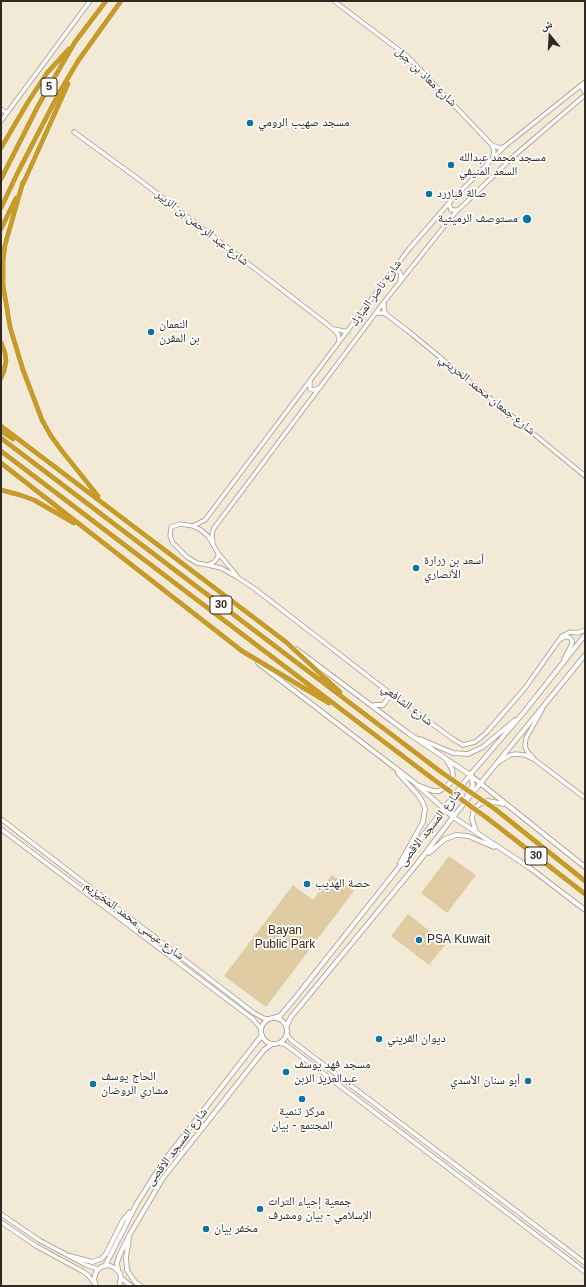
<!DOCTYPE html>
<meta charset="utf-8">
<style>
body{margin:0}
#map{position:relative;width:586px;height:1287px;overflow:hidden;background:#f2e9d6;font-family:Helvetica,"Noto Naskh Arabic",sans-serif}
canvas{display:block}
.frame{position:absolute;inset:0;border:2px solid #2e2a23;pointer-events:none}
.north{position:absolute;left:530px;top:16px;width:40px;height:40px;-webkit-text-stroke:3px #fff;paint-order:stroke;rotate:342deg;font-size:11px;font-weight:700;line-height:16px;text-align:center;color:#2e2a23}
.north::after{content:'';display:block;margin:auto;width:14px;height:18px;background:#2e2a23;clip-path:polygon(50% 0,100% 100%,50% 72%,0 100%)}
</style>
<div id="map">
<canvas width="586" height="1287"></canvas>
<div class="frame"></div>
<div class="north">ش</div>
</div>
<script>
const c = document.querySelector('canvas').getContext('2d');
c.lineJoin = 'round';
function fillPath(path, color) {
  c.fillStyle = color;
  c.fill(path, 'evenodd');
}
function poly(rows) {
  const path = new Path2D();
  for (const r of rows) {
    if (r.length === 3) {
      path.moveTo(r[0] + r[2], r[1]);
      path.arc(r[0], r[1], r[2], 0, 2 * Math.PI);
      continue;
    }
    path.moveTo(r[0], r[1]);
    for (let i = 2; i < r.length; i += 2) path.lineTo(r[i], r[i + 1]);
  }
  return path;
}
function trace(path, color, width, dash) {
  c.strokeStyle = color;
  c.lineWidth = width;
  c.lineCap = dash ? 'butt' : 'round';
  c.setLineDash(dash || []);
  c.stroke(path);
}
function drawText(font, color, halo, rows, align = 'center') {
  c.font = font + ' Helvetica,"Noto Naskh Arabic",sans-serif';
  c.lineWidth = 3.5;
  c.setLineDash([]);
  c.textBaseline = 'middle';
  c.strokeStyle = halo;
  c.fillStyle = color;
  for (const [text, x, y, turn = 0] of rows) {
    c.save();
    c.translate(x, y);
    c.rotate((+turn || 0) * Math.PI / 180);
    c.textAlign = isNaN(turn) ? turn : align;
    if (halo) c.strokeText(text, 0, 0);
    c.fillText(text, 0, 0);
    c.restore();
  }
}
fillPath(poly([
 [449,856,476,875,447,913,421,893],
 [332,875,354,891,266,1007,224,976,293,885,313,900],
 [408,914,446,944,429,965,391,936]
]), '#e0cca2');
const tertiary = poly([
 [334,1,407,56,492,145,494,151,493,156],
 [585,83,582,88,585,92],
 [1,109,7,113],
 [1,121,90,1],
 [74,132,137,178,328,325,338,334,339,342],
 [492,145,500,148,505,146],
 [449,203,451,210,458,210],
 [392,272,399,271,401,275,400,280],
 [384,302,384,310,387,315],
 [376,313,382,313,387,315,408,331,585,476],
 [335,329,343,331,348,331],
 [310,382,310,389,313,390,319,388],
 [180,524,193,526,201,530,208,536,218,553,218,557,214,562,208,565,197,563,187,557,173,543,170,536,171,527,180,524],
 [193,526,205,520,409,249,449,203,505,146,585,82],
 [213,543,212,533,214,528,384,302,454,214,515,155,585,95],
 [218,553,237,576],
 [208,565,221,568,237,577,255,589,391,694,453,739,463,745,475,742,486,733,513,702,525,688,562,636,570,632,577,633,585,630],
 [561,639,564,637,569,637,572,640,572,644,564,659],
 [542,710,526,738,525,746,527,751,535,760,585,798],
 [499,762,510,755,516,754,525,755,533,759],
 [1,819,254,1013,263,1018,269,1019],
 [1,829,253,1019,261,1029],
 [287,1034,291,1040,585,1263],
 [279,1043,286,1045,585,1272],
 [1,1214,39,1240,86,1265,98,1269],
 [1,1222,36,1246,82,1271,88,1275,94,1283]
]);
const secondary = poly([
 [296,649,408,733,470,775,585,867],
 [258,663,415,783,453,817,530,868,585,910],
 [374,705,383,705,391,694],
 [420,739,453,753,468,754,483,747,515,720],
 [398,773,419,796,423,803,425,809,423,822,400,863],
 [420,786,433,791,439,791,446,787,450,783,453,775,452,769,447,761],
 [465,800,473,785,471,777],
 [452,815,451,807,458,794],
 [476,832,472,819,473,813,476,807,481,803,488,801,504,804],
 [429,853,445,839,456,835,468,836,494,847],
 [273,1018,280,1016,296,997,392,876,470,775,524,712,585,635],
 [274,1031,13],
 [286,1027,291,1017,417,864,453,817,585,655],
 [129,1239,126,1257,127,1270,135,1282,141,1286],
 [70,1256,92,1262,101,1259,106,1254,123,1220,130,1212],
 [105,1266,136,1205,161,1165,262,1035],
 [118,1270,117,1263,119,1256,130,1234,163,1178,264,1050,272,1044],
 [121,1278,131,1286],
 [96,1286,94,1279,96,1272,101,1267,108,1265,115,1268,120,1273,121,1278,119,1286]
]);
const motorway = poly([
 [1,148,28,102,47,73,69,49],
 [1,179,38,106,75,42,106,1],
 [23,182,5,245,3,261,3,285,10,327,23,370,42,420,51,436,62,451,98,496],
 [23,184,68,84],
 [1,208,18,172,59,93,78,61,121,1],
 [1,229,16,198],
 [1,342,5,353,6,361,4,371,1,378],
 [1,426,286,642,340,692],
 [1,431,13,439],
 [1,438,441,772],
 [1,451,433,779],
 [1,463,242,651,329,703],
 [1,490,20,495,34,500,74,523],
 [495,809,585,881],
 [487,818,585,894]
]);
trace(tertiary, '#a19886', 5);
trace(secondary, '#a19886', 5.5);
trace(motorway, '#fff', 6);
trace(tertiary, '#fff', 3.5);
trace(secondary, '#fff', 4);
trace(motorway, '#c79a2c', 5);
const motorwayBridge = poly([
 [441,772,495,809],
 [433,779,487,818]
]);
trace(motorwayBridge, '#fff', 6, []);
trace(motorwayBridge, '#c79a2c', 5);
for (const [x, y, r, color] of [
 [250,123,4,"#0e73a0"],
 [451,165,4,"#0e73a0"],
 [429,194,4,"#0e73a0"],
 [527,219,5,"#0e73a0"],
 [151,332,4,"#0e73a0"],
 [416,568,4,"#0e73a0"],
 [307,884,4,"#0e73a0"],
 [419,940,4,"#0e73a0"],
 [379,1039,4,"#0e73a0"],
 [286,1072,4,"#0e73a0"],
 [528,1081,4,"#0e73a0"],
 [93,1084,4,"#0e73a0"],
 [302,1099,4,"#0e73a0"],
 [260,1209,4,"#0e73a0"],
 [206,1229,4,"#0e73a0"]
]) {
  const dot = new Path2D();
  dot.arc(x, y, r, 0, 2 * Math.PI);
  c.fillStyle = color;
  c.fill(dot);
  trace(dot, '#fff', 1.5);
}
for (const [x, y, w] of [
 [49,87,16],
 [221,605,22],
 [536,856,22]
]) {
  const box = new Path2D();
  box.roundRect(x - w / 2, y - 9, w, 18, 3);
  c.fillStyle = '#fff';
  c.fill(box);
  trace(box, '#2e2a23', 1);
}
drawText('bold 11px', '#2e2a23', null, [
 ["5",49,87],
 ["30",221,605],
 ["30",536,856]
]);
drawText('12px', '#2e2a23', '#fff', [
 ["شارع معاذ بن جبل",426,77,44],
 ["شارع عبد الرحمن بن الزبير",202,228,38],
 ["شارع ناصر المبارك",376,293,-54],
 ["شارع جمعان محمد الحريتي",487,395,39],
 ["شارع الشافعي",407,705,37],
 ["شارع المسجد الاقصى",430,828,-52],
 ["شارع عيسى محمد المخيزيم",134,921,37],
 ["شارع المسجد الاقصى",177,1147,-53]
]);
drawText('12px', '#2e2a23', '#fff', [
 ["مسجد صهيب الرومي",258,123],
 ["مسجد محمد عبدالله",459,158],
 ["السعد المنيفي",459,172],
 ["صالة قبازرد",437,194],
 ["مستوصف الرميثية",518,219,"right"],
 ["النعمان",159,325],
 ["بن المقرن",159,339],
 ["أسعد بن زرارة",424,561],
 ["الأنصاري",424,575],
 ["حصة الهديب",315,884],
 ["PSA Kuwait",427,940],
 ["ديوان القريني",387,1039],
 ["مسجد فهد يوسف",294,1065],
 ["عبدالعزيز الزبن",294,1079],
 ["الحاج يوسف",101,1077],
 ["مشاري الروضان",101,1091],
 ["أبو سنان الأسدي",520,1081,"right"],
 ["مركز تنمية",302,1112,"center"],
 ["المجتمع - بيان",302,1126,"center"],
 ["جمعية إحياء التراث",268,1202],
 ["الإسلامي - بيان ومشرف",268,1216],
 ["مخفر بيان",214,1229]
], 'left');
drawText('12px', '#372909', '#fff', [
 ["Bayan",285,931],
 ["Public Park",285,945]
]);
</script>
